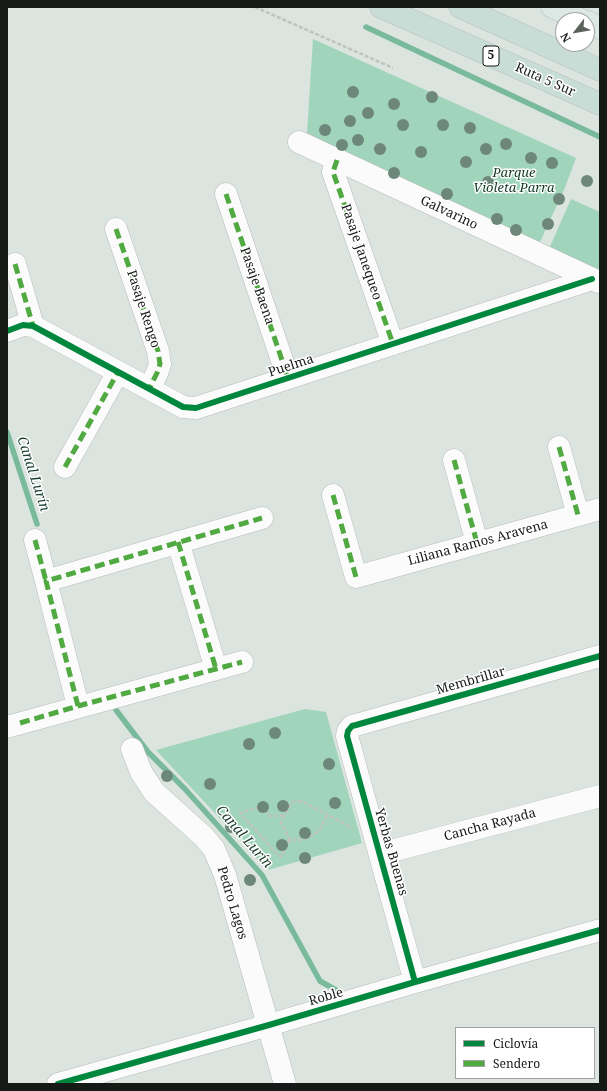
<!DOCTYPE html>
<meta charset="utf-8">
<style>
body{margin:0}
#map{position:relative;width:607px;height:1091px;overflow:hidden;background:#dce4e0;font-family:"Noto Serif",serif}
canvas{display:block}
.frame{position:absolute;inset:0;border:8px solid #151a17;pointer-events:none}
.legend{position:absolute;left:455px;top:1027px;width:140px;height:52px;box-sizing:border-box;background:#fff;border:1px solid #a1a3a2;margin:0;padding:5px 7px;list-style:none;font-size:12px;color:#151a17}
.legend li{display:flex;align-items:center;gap:8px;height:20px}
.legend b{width:20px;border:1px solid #a1a3a2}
.north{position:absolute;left:555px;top:12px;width:40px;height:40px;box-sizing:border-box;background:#fff;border:1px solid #a1a3a2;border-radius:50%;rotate:239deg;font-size:11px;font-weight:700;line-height:16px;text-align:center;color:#151a17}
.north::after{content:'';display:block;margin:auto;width:14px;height:18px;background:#5b615d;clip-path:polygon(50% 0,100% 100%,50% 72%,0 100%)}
</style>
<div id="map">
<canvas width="607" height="1091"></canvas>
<div class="frame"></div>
<ul class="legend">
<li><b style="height:5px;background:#00873e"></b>Ciclovía</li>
<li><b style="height:5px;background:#51a942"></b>Sendero</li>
</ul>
<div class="north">N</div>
</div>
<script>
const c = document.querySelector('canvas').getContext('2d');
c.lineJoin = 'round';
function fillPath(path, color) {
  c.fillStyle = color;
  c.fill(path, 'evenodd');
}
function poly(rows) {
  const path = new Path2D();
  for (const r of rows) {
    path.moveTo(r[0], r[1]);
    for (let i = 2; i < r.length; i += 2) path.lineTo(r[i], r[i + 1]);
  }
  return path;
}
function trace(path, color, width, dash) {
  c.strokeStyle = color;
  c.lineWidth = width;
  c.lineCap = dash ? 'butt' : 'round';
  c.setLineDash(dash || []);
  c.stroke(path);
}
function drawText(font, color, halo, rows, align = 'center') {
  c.font = font + ' "Noto Serif",serif';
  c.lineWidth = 3;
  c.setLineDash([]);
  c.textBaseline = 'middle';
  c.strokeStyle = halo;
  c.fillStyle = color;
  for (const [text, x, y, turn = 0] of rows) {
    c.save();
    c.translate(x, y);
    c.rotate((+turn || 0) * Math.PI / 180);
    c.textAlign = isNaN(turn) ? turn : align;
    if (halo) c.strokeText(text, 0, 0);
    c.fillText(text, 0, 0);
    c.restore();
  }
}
fillPath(poly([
 [313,39,576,158,564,190,539,244,307,134],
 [571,199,600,212,600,272,549,249],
 [305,709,326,712,362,843,268,870,156,750]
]), '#a0d4bb');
trace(poly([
 [366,27,600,137],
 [7,432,37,524],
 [116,710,148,752,185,789,262,875,320,981,336,990]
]), '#79ba9c', 5.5);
const minor = poly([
 [299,142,599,282],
 [337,160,333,172,393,344],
 [226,194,288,378],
 [116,229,158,351,160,364,157,373,149,389],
 [15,264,33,326],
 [7,331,23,325,33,326,183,407,196,408,592,279],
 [559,447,578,515],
 [454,460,477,543],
 [65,467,118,372],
 [333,495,356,577,600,509],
 [35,540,46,581],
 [178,542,216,669],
 [78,706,46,581,262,518],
 [7,727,242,662],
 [132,749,141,772,154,792,204,837,214,849,225,875,285,1084],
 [380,854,600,796],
 [415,982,347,736,348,731,352,726,356,725,600,656],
 [58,1084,269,1025,415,982,600,930]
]);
const major = poly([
 [552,7,582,20],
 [587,22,600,28]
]);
const highway = poly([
 [381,7,600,104],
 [460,7,600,70]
]);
trace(minor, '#b7bcba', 23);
trace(major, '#bbbfbd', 23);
trace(highway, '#bbbfbd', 23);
trace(poly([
 [255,7,393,68],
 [284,815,281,823,290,840,304,840,319,831,327,815],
 [290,840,281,857,275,852,240,813,263,806,270,816,284,815,293,802,301,801,353,828]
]), '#bfc3c0', 2.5, [4, 2]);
trace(minor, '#fafbfa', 22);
trace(major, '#dce8e3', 22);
trace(highway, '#c8ddd5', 22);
trace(poly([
 [337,160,333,172,393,344],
 [226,194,288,378],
 [116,229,158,351,160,364,157,373,149,389],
 [15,264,33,326],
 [559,447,578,515],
 [454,460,477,543],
 [65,467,118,372],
 [333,495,356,577],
 [35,540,46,581],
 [178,542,216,669],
 [78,706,46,581,262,518],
 [20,723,78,706,242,662]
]), '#51a942', 5, [10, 5]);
trace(poly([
 [7,331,23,325,33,326,183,407,196,408,592,279],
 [415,982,347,736,348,731,352,726,356,725,600,656],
 [58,1084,269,1025,415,982,600,930]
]), '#00873e', 6);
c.fillStyle = '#6e877b';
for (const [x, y] of [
 [353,92],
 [432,97],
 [394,104],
 [368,113],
 [350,121],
 [403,125],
 [443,125],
 [470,128],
 [325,130],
 [358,140],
 [506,144],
 [342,145],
 [380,149],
 [486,149],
 [421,152],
 [531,158],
 [466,162],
 [552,163],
 [394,173],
 [587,181],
 [488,182],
 [447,194],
 [559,199],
 [497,219],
 [548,224],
 [516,230],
 [275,733],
 [249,744],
 [329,764],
 [167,776],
 [210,784],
 [335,803],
 [283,806],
 [263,807],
 [231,827],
 [305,833],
 [282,845],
 [305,858],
 [250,880]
]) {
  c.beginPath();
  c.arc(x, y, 6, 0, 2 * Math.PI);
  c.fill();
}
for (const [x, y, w] of [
 [491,56,16]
]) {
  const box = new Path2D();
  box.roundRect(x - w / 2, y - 10, w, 20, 3);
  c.fillStyle = '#fff';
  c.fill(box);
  trace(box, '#151a17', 1);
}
drawText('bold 12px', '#151a17', null, [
 ["5",491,56]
]);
drawText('13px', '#151a17', '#fff', [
 ["Ruta 5 Sur",545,80,24],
 ["Galvarino",449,213,25],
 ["Pasaje Janequeo",361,252,71],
 ["Pasaje Baena",257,286,71],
 ["Pasaje Rengo",143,309,72],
 ["Puelma",291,366,-18],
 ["Liliana Ramos Aravena",478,543,-15],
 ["Membrillar",471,681,-16],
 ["Cancha Rayada",490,825,-15],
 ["Yerbas Buenas",391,852,74],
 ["Pedro Lagos",232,903,73],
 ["Roble",326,997,-16]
]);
drawText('italic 13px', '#143b29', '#fff', [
 ["Parque",514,173],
 ["Violeta Parra",514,188]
]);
drawText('italic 14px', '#193f2e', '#fff', [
 ["Canal Lurín",33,474,72],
 ["Canal Lurín",244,837,49]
]);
</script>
